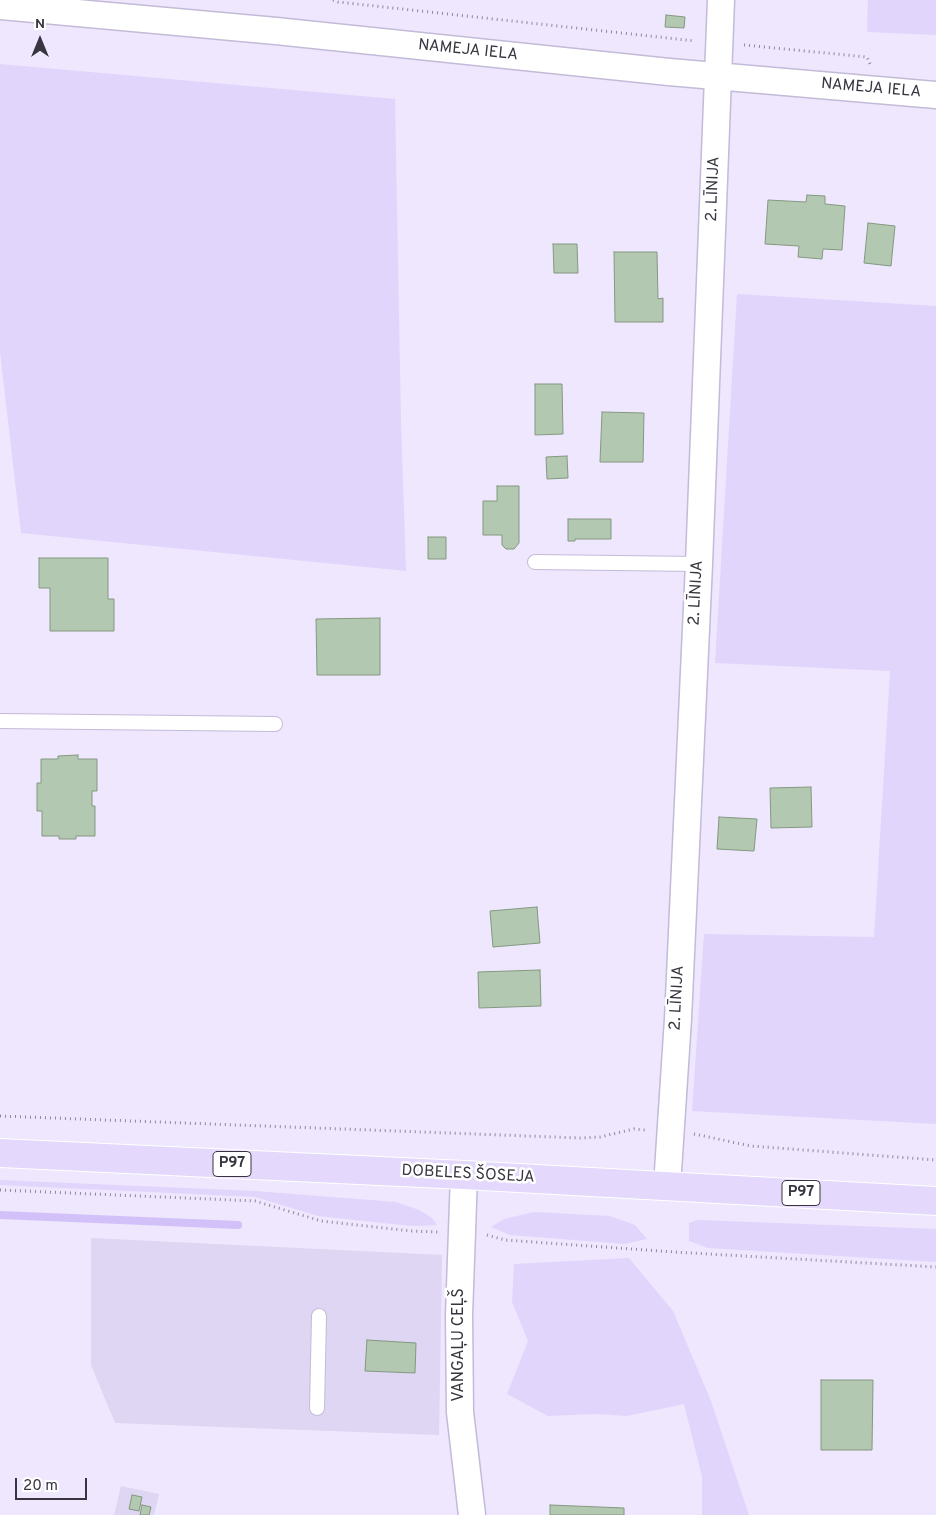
<!DOCTYPE html>
<meta charset="utf-8">
<style>
body{margin:0}
#map{position:relative;width:936px;height:1515px;overflow:hidden;background:#eee7fe;font-family:Overpass,sans-serif}
canvas{display:block}
.north{position:absolute;left:15px;top:15px;width:50px;height:50px;-webkit-text-stroke:4px #fff;paint-order:stroke;rotate:0deg;font-size:14px;font-weight:700;line-height:20px;text-align:center;color:#393540}
.north::after{content:'';display:block;margin:auto;width:18px;height:22px;background:#393540;clip-path:polygon(50% 0,100% 100%,50% 72%,0 100%)}
.scale{position:absolute;left:15px;top:1478px;width:72px;height:22px;box-sizing:border-box;border:2px solid #393540;border-top:0;padding-left:6px;font-size:15px;line-height:18px;white-space:nowrap;color:#393540;-webkit-text-stroke:4px #fff;paint-order:stroke}
</style>
<div id="map">
<canvas width="936" height="1515"></canvas>
<div class="north">N</div>
<div class="scale">20 m</div>
</div>
<script>
const c = document.querySelector('canvas').getContext('2d');
c.lineJoin = 'round';
function fillPath(path, color) {
  c.fillStyle = color;
  c.fill(path, 'evenodd');
}
function poly(rows) {
  const path = new Path2D();
  for (const r of rows) {
    path.moveTo(r[0], r[1]);
    for (let i = 2; i < r.length; i += 2) path.lineTo(r[i], r[i + 1]);
  }
  return path;
}
function trace(path, color, width, dash) {
  c.strokeStyle = color;
  c.lineWidth = width;
  c.lineCap = dash ? 'butt' : 'round';
  c.setLineDash(dash || []);
  c.stroke(path);
}
function drawText(font, color, halo, rows, align = 'center') {
  c.font = font + ' Overpass,sans-serif';
  c.lineWidth = 5;
  c.setLineDash([]);
  c.textBaseline = 'middle';
  c.strokeStyle = halo;
  c.fillStyle = color;
  for (const [text, x, y, turn = 0] of rows) {
    c.save();
    c.translate(x, y);
    c.rotate((+turn || 0) * Math.PI / 180);
    c.textAlign = isNaN(turn) ? turn : align;
    if (halo) c.strokeText(text, 0, 0);
    c.fillText(text, 0, 0);
    c.restore();
  }
}
fillPath(poly([
 [91,1238,442,1255,439,1435,115,1423,91,1365],
 [121,1486,159,1494,154,1515,114,1515]
]), '#ded6f2');
fillPath(poly([
 [868,0,936,0,936,35,867,32],
 [0,64,395,99,401,423,406,571,21,533,0,352],
 [737,294,936,306,936,1124,692,1111,704,934,874,937,890,671,715,663],
 [0,1180,255,1191,396,1202,419,1210,432,1218,437,1225,411,1226,318,1216,255,1197,0,1185],
 [534,1212,610,1216,635,1225,647,1239,625,1244,510,1235,491,1227,504,1219],
 [698,1220,936,1229,936,1262,708,1248,689,1241,689,1223],
 [629,1258,673,1311,711,1401,749,1515,702,1515,702,1477,684,1404,627,1416,595,1414,548,1416,507,1394,528,1341,512,1302,514,1264]
]), '#e1d5fc');
trace(poly([
 [0,1215,238,1225]
]), '#d2c0f8', 8);
const building = poly([
 [666,15,685,17,684,28,665,27,666,15],
 [807,195,825,196,825,204,845,206,842,250,823,249,822,259,798,257,799,246,765,244,768,200,806,202,807,195],
 [868,223,895,226,891,266,864,263,868,223],
 [553,244,577,244,578,273,554,273,553,244],
 [614,252,657,252,658,299,663,298,663,322,615,322,614,252],
 [535,384,562,384,563,434,535,435,535,384],
 [602,412,644,413,643,462,600,462,602,412],
 [567,456,568,478,547,479,546,457,567,456],
 [497,486,519,486,519,543,514,549,506,549,502,545,502,535,483,535,483,501,497,501,497,486],
 [568,519,611,519,611,539,575,539,575,541,568,541,568,519],
 [428,537,446,537,446,559,428,559,428,537],
 [39,558,108,558,108,599,114,599,114,631,50,631,50,588,39,588,39,558],
 [380,618,380,675,317,675,316,619,380,618],
 [78,755,78,759,97,759,97,791,92,791,92,806,95,806,95,836,76,836,76,839,59,839,59,836,42,836,42,811,37,811,37,783,41,783,41,759,58,759,58,756,78,755],
 [811,787,812,827,771,828,770,788,811,787],
 [719,817,757,819,754,851,717,849,719,817],
 [537,907,540,943,493,947,490,911,537,907],
 [540,970,541,1006,479,1008,478,972,540,970],
 [367,1340,416,1343,415,1373,365,1371,367,1340],
 [821,1380,873,1380,872,1450,821,1450,821,1380],
 [132,1495,142,1497,139,1511,129,1509,132,1495],
 [142,1505,151,1507,149,1515,140,1515,142,1505],
 [550,1505,624,1508,624,1515,550,1515,550,1505]
]);
fillPath(building, '#b3c8b0');
trace(building, '#849881', 1);
const lane = poly([
 [535,562,699,564],
 [0,721,275,724],
 [317,1408,319,1316]
]);
const street = poly([
 [0,6,276,31,669,72,936,95],
 [464,1175,459,1315,460,1412,472,1515],
 [667,1186,678,1019,699,564,721,0]
]);
const primary = poly([
 [0,1153,464,1175,936,1201]
]);
trace(lane, '#c3bbd7', 16);
trace(street, '#c3bbd7', 29);
trace(primary, '#fff', 30);
trace(poly([
 [333,0,338,2,695,41],
 [744,45,867,57,870,64],
 [0,1116,580,1138,600,1137,634,1129,645,1130],
 [694,1134,751,1146,936,1160],
 [0,1190,255,1201,321,1221,411,1231,438,1232],
 [487,1235,505,1240,674,1252,936,1267]
]), '#8d8899', 3, [1, 4]);
trace(lane, '#fff', 14);
trace(street, '#fff', 26);
trace(primary, '#e4d9fc', 28);
for (const [x, y, w] of [
 [232,1164,38],
 [801,1193,38]
]) {
  const box = new Path2D();
  box.roundRect(x - w / 2, y - 12.5, w, 25, 4);
  c.fillStyle = '#fff';
  c.fill(box);
  trace(box, '#393540', 1);
}
drawText('bold 15px', '#393540', null, [
 ["P97",232,1164],
 ["P97",801,1193]
]);
drawText('16px', '#393540', '#fff', [
 ["NAMEJA IELA",468,51,6],
 ["NAMEJA IELA",871,89,5],
 ["2. LĪNIJA",714,189,-88],
 ["2. LĪNIJA",697,593,-87],
 ["2. LĪNIJA",678,998,-87],
 ["DOBELES ŠOSEJA",468,1175,3],
 ["VANGAĻU CEĻŠ",460,1345,-90]
]);
</script>
